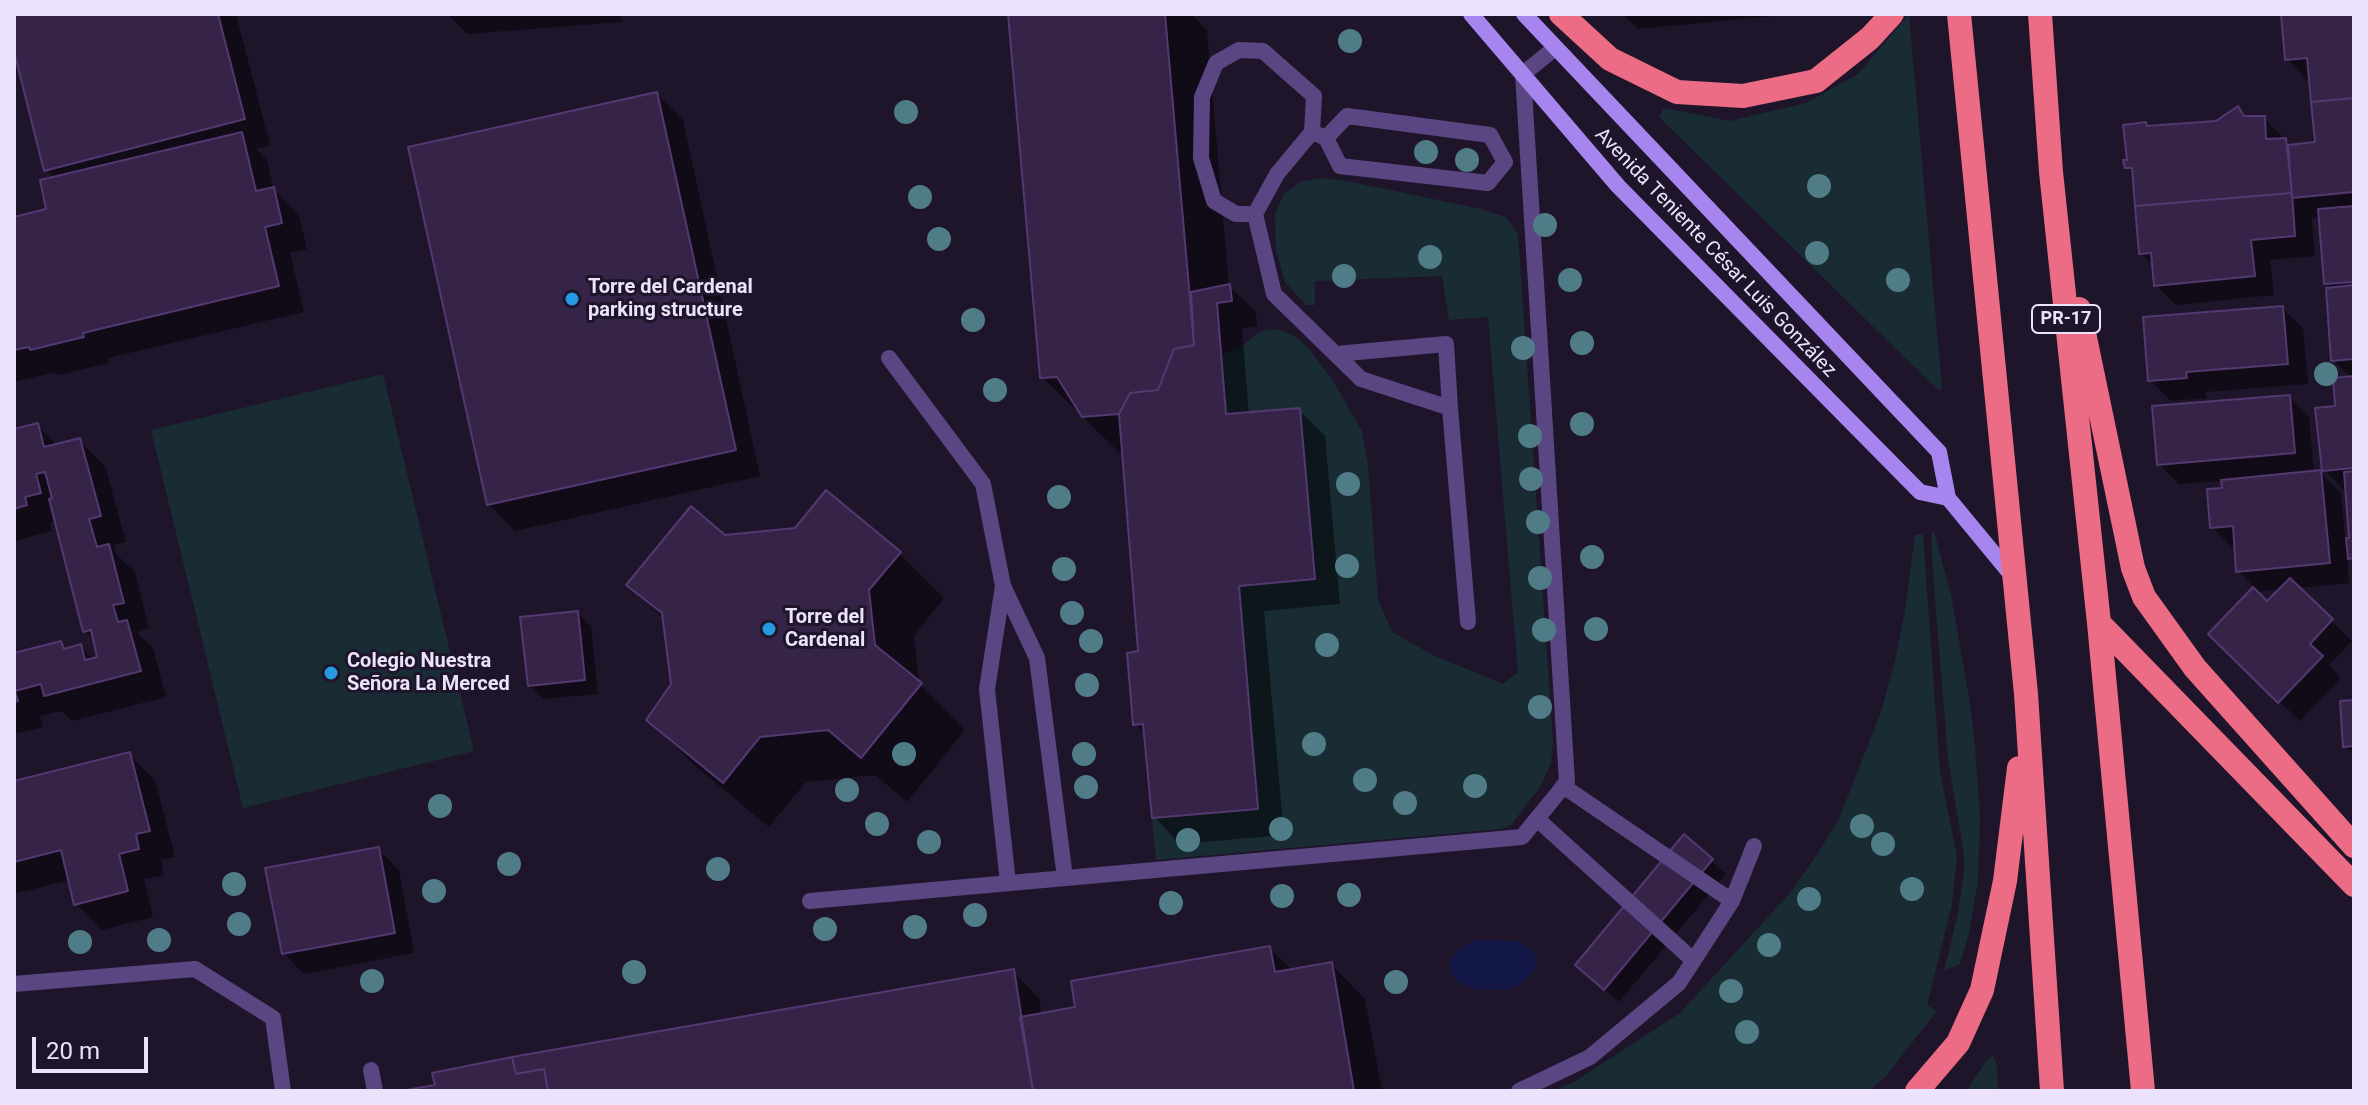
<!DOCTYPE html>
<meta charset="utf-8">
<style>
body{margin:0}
#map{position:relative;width:2368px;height:1105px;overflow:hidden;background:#1f152a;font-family:Roboto,sans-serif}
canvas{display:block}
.frame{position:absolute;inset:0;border:16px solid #ece2fb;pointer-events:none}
.scale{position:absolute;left:32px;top:1037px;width:116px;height:36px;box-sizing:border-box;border:4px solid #ece2fb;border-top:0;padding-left:10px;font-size:24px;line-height:28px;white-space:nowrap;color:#ece2fb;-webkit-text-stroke:6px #1f152a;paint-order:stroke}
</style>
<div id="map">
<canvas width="2368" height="1105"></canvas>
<div class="frame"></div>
<div class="scale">20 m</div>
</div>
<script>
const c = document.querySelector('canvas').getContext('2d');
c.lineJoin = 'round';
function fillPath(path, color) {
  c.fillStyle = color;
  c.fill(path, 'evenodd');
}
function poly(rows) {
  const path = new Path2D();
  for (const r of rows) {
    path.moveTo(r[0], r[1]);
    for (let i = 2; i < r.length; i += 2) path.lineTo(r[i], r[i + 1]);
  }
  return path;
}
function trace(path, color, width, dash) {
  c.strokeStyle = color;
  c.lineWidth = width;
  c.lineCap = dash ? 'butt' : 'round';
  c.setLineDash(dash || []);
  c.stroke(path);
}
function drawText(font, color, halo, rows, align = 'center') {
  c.font = font + ' Roboto,sans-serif';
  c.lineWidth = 6;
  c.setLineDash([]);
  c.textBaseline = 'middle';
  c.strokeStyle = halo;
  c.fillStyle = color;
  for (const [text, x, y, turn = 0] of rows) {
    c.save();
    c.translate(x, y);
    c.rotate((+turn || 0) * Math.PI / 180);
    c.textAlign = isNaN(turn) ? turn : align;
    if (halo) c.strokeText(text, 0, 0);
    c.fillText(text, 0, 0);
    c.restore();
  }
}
fillPath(poly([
 [1909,14,1942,389,1938,390,1659,117,1664,108,1730,121,1806,103,1858,74],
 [1322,178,1352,182,1481,209,1506,217,1518,234,1553,742,1551,763,1540,787,1511,825,1500,829,1156,860,1152,818,1258,809,1239,586,1315,578,1300,408,1226,414,1221,355,1239,348,1261,331,1277,329,1295,336,1310,350,1333,381,1362,431,1368,464,1378,600,1392,632,1433,655,1503,684,1518,672,1488,317,1449,320,1442,276,1315,281,1315,305,1306,305,1285,282,1276,250,1275,214,1284,194,1300,182],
 [383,374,474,751,243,808,151,430],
 [1934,531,1951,595,1970,704,1975,746,1980,816,1978,882,1969,933,1960,964,1944,971,1958,913,1964,872,1964,854,1948,759,1934,585,1931,536],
 [1915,534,1923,535,1940,772,1957,856,1952,904,1927,1005,1937,1011,1886,1076,1869,1091,1552,1091,1574,1082,1680,1013,1791,892,1816,856,1839,819,1881,712,1895,661,1905,611],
 [1993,1055,1997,1066,1998,1091,1966,1091,1986,1061]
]), '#192c33');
fillPath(poly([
 [1481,940,1519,941,1534,952,1536,965,1533,972,1518,986,1509,989,1478,990,1458,982,1450,972,1449,962,1456,951,1473,941]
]), '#131745');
fillPath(poly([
 [14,14,236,14,270,145,256,149,267,160,274,190,299,215,307,249,290,253,304,312,108,358,109,363,58,375,55,372,14,382,14,219,49,210,55,178,46,170,14,43],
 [447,14,621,14,622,22,467,34],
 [1010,14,1191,14,1207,30,1229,286,1256,312,1257,327,1242,328,1249,414,1299,410,1325,436,1340,604,1264,611,1284,835,1180,844,1154,817,1146,734,1135,724,1141,653,1124,457,1042,377],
 [1623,14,1794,14,1638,29],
 [2283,14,2354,14,2354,562,2347,554,2349,583,2297,588,2352,641,2329,665,2341,678,2300,721,2210,634,2255,588,2238,571,2236,547,2233,548,2212,527,2224,490,2223,481,2179,484,2159,464,2289,397,2309,417,2314,473,2320,472,2341,493,2345,540,2351,540,2347,490,2344,490,2324,470,2337,407,2352,378,2333,360,2332,289,2326,283,2321,217,2312,218,2315,256,2270,260,2274,295,2176,305,2156,285,2154,266,2141,253,2134,174,2127,167,2146,124,2150,128,2217,123,2237,109,2247,118,2264,118,2292,147,2318,144,2311,79,2307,80,2287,59],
 [2281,589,2267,604,2254,592],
 [657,94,683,120,760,476,515,531,489,504],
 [2282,308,2303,328,2308,384,2206,392,2206,398,2171,401,2150,380],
 [37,425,58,446,79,440,105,466,126,542,114,545,116,554,135,572,149,628,138,631,139,635,153,648,166,697,72,721,62,711,40,716,43,727,14,734,14,655,61,643,67,650,81,647,94,660,100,658,96,642,85,631,57,521,50,523,52,531,14,541,14,431],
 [725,537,899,553,944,598,914,636,919,684,965,730,907,802,875,775,806,782,769,827,694,765,649,720,673,684,665,620,629,585],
 [577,613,591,626,598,694,543,699,529,685],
 [2354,702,2354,755,2345,746],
 [129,754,155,780,175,857,161,860,164,875,144,879,153,917,102,930,76,904,70,880,14,894,14,783],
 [1684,837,1726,874,1619,1002,1591,979],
 [378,849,399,870,414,953,304,974,284,953],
 [1269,948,1293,971,1331,964,1365,999,1382,1091,412,1091,1013,972,1039,998,1042,1015,1078,1009]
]), '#0007');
const building = poly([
 [14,14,218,14,245,119,44,171,14,51,14,14],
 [1008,14,1165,14,1194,345,1174,349,1158,390,1130,393,1119,414,1082,417,1057,377,1040,378,1008,14],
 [2281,14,2354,14,2354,98,2311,102,2307,58,2285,60,2281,14],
 [657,92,736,450,487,505,408,147,657,92],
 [2354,98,2354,192,2292,198,2288,145,2315,142,2311,102,2354,98],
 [2238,106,2244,116,2265,116,2266,139,2286,138,2292,193,2135,206,2132,168,2125,168,2123,160,2127,160,2123,125,2146,122,2147,126,2216,121,2238,106],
 [242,132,256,191,274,187,282,223,265,227,279,286,83,333,84,337,30,350,29,347,14,350,14,217,46,209,40,180,242,132],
 [2292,193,2295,236,2251,240,2255,276,2154,286,2151,253,2139,254,2135,206,2292,193],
 [2354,206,2354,282,2324,284,2318,209,2354,206],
 [1230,284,1232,301,1217,303,1226,414,1300,408,1315,579,1239,586,1258,809,1152,818,1143,724,1133,725,1127,653,1138,651,1119,414,1130,393,1158,390,1174,349,1194,345,1191,292,1230,284],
 [2354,285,2354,359,2331,361,2326,288,2354,285],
 [2283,306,2288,364,2186,372,2187,378,2148,381,2143,317,2283,306],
 [2354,376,2354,468,2322,471,2315,408,2335,406,2333,378,2354,376],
 [2290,395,2295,453,2157,465,2152,406,2290,395],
 [38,423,44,447,80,438,101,516,89,519,97,547,109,544,124,603,113,605,118,622,127,620,141,671,44,696,41,684,15,691,18,701,14,702,14,653,61,641,64,649,81,644,85,660,97,657,91,630,83,632,49,499,52,498,45,472,36,474,41,493,25,497,27,505,14,509,14,429,38,423],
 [2321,470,2330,563,2236,572,2233,526,2210,528,2207,489,2222,488,2221,480,2321,470],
 [2354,471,2354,558,2348,559,2346,538,2349,538,2344,472,2354,471],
 [826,490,901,552,869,590,875,645,922,683,861,758,828,730,760,737,723,783,646,720,671,684,662,613,626,585,691,506,725,535,795,528,826,490],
 [2290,578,2333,619,2310,644,2323,656,2278,703,2208,634,2253,587,2267,601,2290,578],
 [578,611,585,680,528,686,520,617,578,611],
 [2354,700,2354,746,2343,747,2340,701,2354,700],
 [130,752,150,831,136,834,139,849,119,854,128,891,74,905,61,850,14,862,14,781,130,752],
 [1684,834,1713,859,1604,990,1575,965,1684,834],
 [379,847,395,933,282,954,265,868,379,847],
 [1270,946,1275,972,1332,962,1354,1091,1033,1091,1020,1017,1075,1007,1071,981,1270,946],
 [1014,969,1033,1091,548,1091,544,1069,516,1074,512,1057,1014,969],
 [512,1057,516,1074,544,1069,548,1091,401,1091,435,1085,432,1073,512,1057]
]);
fillPath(building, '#362348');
trace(building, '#543871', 2);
trace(poly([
 [1239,50,1263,51,1314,96,1312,132,1277,174,1255,214,1236,214,1214,201,1201,158,1202,97,1216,63,1239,50],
 [1312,132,1326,138,1340,166,1488,183,1505,162,1490,135,1347,116,1326,138],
 [1255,214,1274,294,1361,379,1450,408,1468,622],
 [1336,354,1446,344,1450,408],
 [889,358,983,484,1003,586],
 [1563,786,1732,901],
 [1537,819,1693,960],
 [1008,883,987,689,1003,586,1037,658,1065,878],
 [195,969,273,1018,283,1091],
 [371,1070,375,1091],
 [1519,1091,1590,1057,1679,983,1732,901,1754,846]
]), '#5a4683', 16);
trace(poly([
 [810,901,1522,837,1567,782,1523,74,1555,48],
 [14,984,195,969]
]), '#5a4683', 16);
trace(poly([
 [1471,14,1618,186,1920,492,1948,498],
 [1524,14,1939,452,1948,498,2014,578]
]), '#a685ef', 16);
trace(poly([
 [1561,14,1610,59,1677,92,1743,96,1816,81,1870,38,1892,14],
 [1959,14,2026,694,2052,1091],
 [2040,14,2051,172,2099,623,2143,1091],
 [2079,309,2133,568,2144,597,2195,668,2354,846],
 [2099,623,2354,885],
 [1917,1091,1958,1043,1982,990,2005,881,2019,768]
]), '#ec6c85', 24);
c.fillStyle = '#4f7c87';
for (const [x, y] of [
 [1350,41],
 [906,112],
 [1426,152],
 [1467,160],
 [1819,186],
 [920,197],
 [1545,225],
 [939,239],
 [1817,253],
 [1430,257],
 [1344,276],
 [1570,280],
 [1898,280],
 [973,320],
 [1582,343],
 [1523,348],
 [2326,374],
 [995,390],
 [1582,424],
 [1530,436],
 [1531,479],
 [1348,484],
 [1059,497],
 [1538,522],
 [1592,557],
 [1347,566],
 [1064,569],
 [1540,578],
 [1072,613],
 [1596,629],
 [1544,630],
 [1091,641],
 [1327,645],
 [1087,685],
 [1540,707],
 [1314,744],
 [904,754],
 [1084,754],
 [1365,780],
 [1475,786],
 [1086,787],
 [847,790],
 [1405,803],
 [440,806],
 [877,824],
 [1862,826],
 [1281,829],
 [1188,840],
 [929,842],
 [1883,844],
 [509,864],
 [718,869],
 [234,884],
 [1912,889],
 [434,891],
 [1349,895],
 [1282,896],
 [1809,899],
 [1171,903],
 [975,915],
 [239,924],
 [915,927],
 [825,929],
 [159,940],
 [80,942],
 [1769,945],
 [634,972],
 [372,981],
 [1396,982],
 [1731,991],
 [1747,1032]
]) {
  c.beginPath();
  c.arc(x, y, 12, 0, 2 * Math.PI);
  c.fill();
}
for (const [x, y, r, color] of [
 [572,299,8,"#2799e2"],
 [769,629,8,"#2799e2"],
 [331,673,8,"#2799e2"]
]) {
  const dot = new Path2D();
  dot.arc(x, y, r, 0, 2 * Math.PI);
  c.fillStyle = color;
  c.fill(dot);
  trace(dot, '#1f152a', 3);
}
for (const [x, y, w] of [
 [2066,319,68]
]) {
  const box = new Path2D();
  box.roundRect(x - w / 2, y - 14, w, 28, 6);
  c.fillStyle = '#1f152a';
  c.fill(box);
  trace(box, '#ece2fb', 2);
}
drawText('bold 18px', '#ece2fb', null, [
 ["PR-17",2066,319]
]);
drawText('20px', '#ece2fb', '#1f152a', [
 ["Avenida Teniente César Luis González",1715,253,46]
]);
drawText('bold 20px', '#ece2fb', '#1f152a', [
 ["Torre del Cardenal",588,288],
 ["parking structure",588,311],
 ["Torre del",785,618],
 ["Cardenal",785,641],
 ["Colegio Nuestra",347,662],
 ["Señora La Merced",347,685]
], 'left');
</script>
